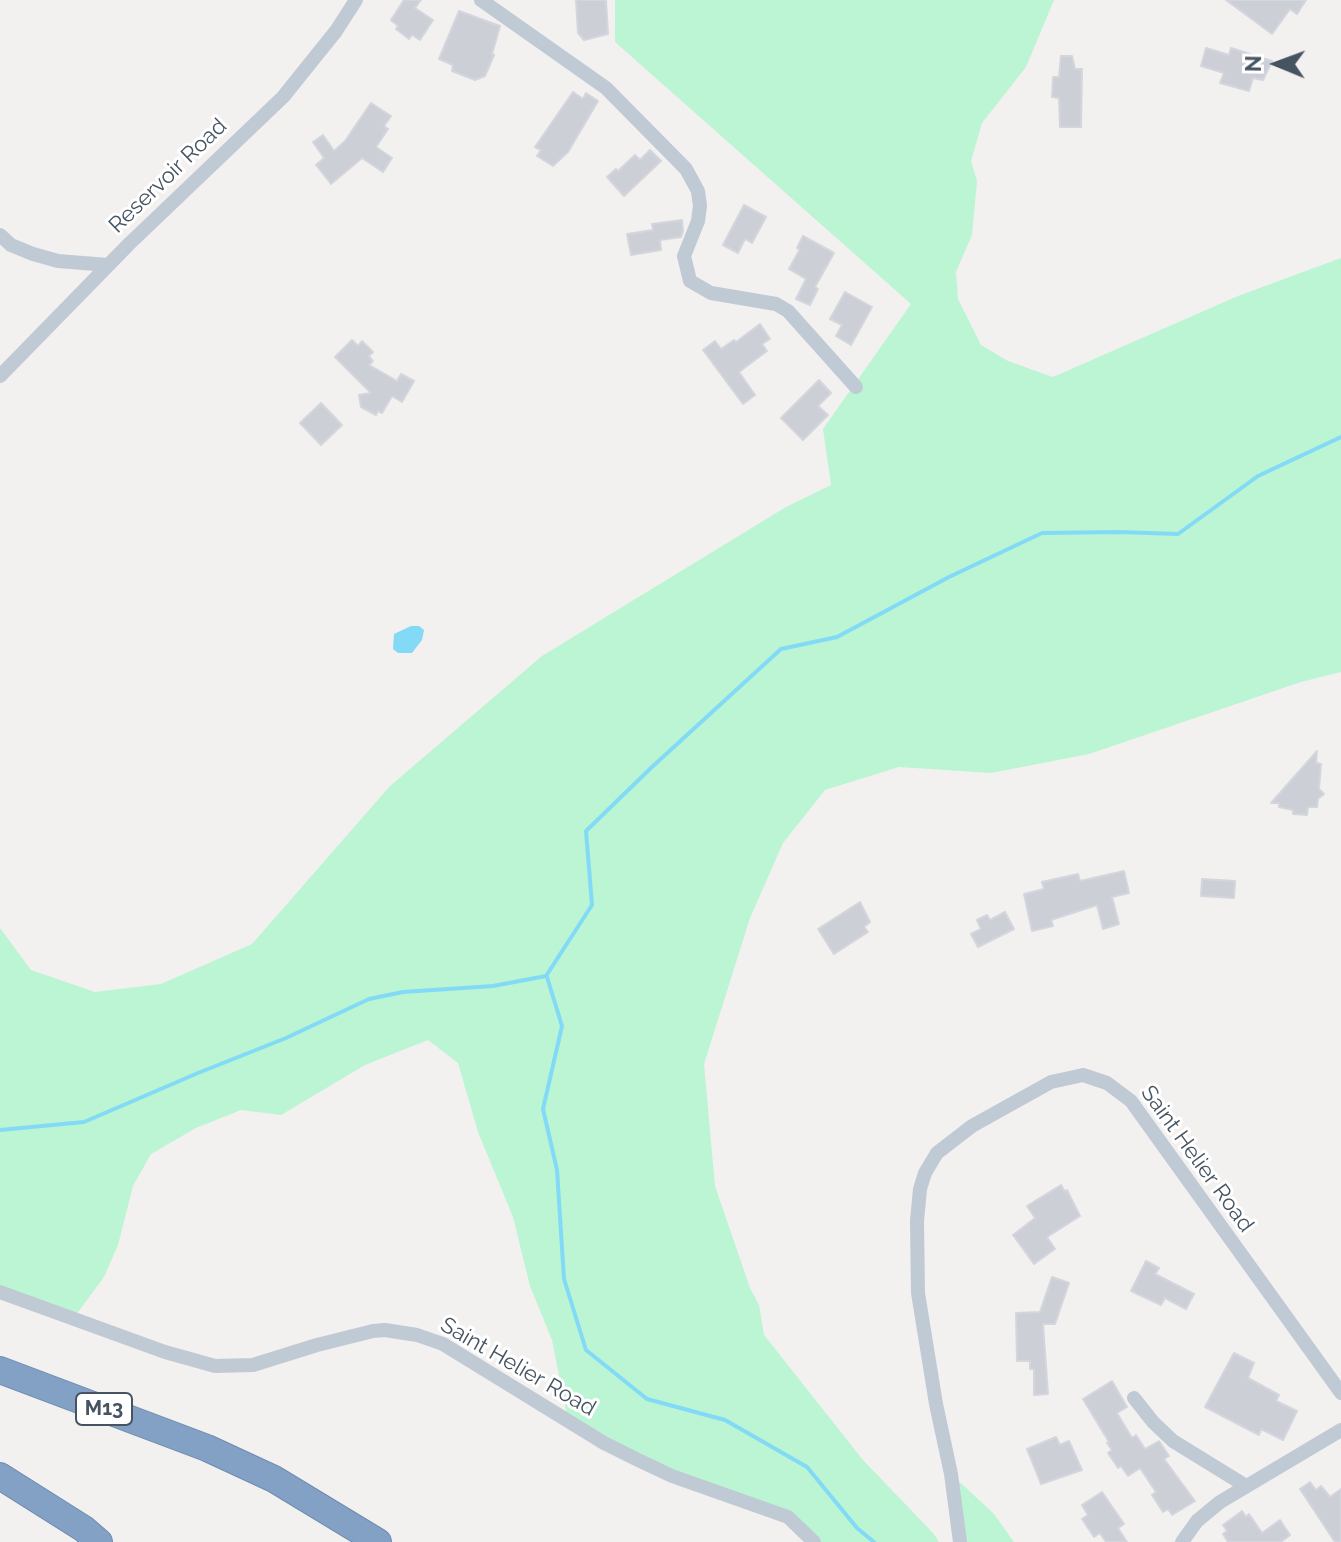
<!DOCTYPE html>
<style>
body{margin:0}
#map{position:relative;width:1341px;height:1542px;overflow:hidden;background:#f3f0f0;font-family:Raleway,sans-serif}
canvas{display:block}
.north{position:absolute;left:1237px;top:24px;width:80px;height:80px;-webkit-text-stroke:6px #fff;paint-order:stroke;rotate:271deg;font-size:22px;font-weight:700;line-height:32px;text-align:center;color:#465361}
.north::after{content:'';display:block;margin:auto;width:28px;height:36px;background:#465361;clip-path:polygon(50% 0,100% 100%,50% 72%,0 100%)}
</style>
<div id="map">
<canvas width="1341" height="1542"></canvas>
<div class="north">N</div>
</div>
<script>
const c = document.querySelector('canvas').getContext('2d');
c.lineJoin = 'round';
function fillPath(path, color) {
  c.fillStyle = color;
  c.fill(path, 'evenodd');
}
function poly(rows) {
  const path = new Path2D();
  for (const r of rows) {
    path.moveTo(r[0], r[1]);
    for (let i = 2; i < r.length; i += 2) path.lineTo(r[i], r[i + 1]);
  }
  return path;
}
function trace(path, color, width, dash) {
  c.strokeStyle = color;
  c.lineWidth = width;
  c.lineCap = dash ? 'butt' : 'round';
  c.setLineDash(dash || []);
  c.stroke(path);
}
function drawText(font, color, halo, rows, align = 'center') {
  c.font = font + ' Raleway,sans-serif';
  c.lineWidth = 6;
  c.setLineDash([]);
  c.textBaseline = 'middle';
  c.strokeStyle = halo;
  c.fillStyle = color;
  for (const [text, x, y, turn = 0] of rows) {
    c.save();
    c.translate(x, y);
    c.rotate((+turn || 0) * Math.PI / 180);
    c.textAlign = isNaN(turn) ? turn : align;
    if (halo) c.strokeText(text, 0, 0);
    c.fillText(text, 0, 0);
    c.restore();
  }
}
fillPath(poly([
 [615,0,1054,0,1026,67,982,123,971,161,977,181,972,235,956,272,958,299,981,345,1008,361,1053,377,1238,296,1341,258,1341,672,1301,682,1089,754,991,773,899,767,825,790,783,843,750,918,704,1064,715,1186,750,1288,759,1305,764,1335,863,1460,933,1533,939,1542,814,1542,802,1528,707,1488,568,1421,552,1340,530,1286,513,1217,478,1132,458,1063,428,1040,365,1065,281,1115,241,1110,196,1128,151,1154,133,1186,118,1245,104,1277,73,1319,0,1292,0,928,31,970,95,992,161,984,252,944,390,786,542,656,786,507,831,485,823,429,911,304,615,42],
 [951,1474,994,1514,1014,1542,960,1542]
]), '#bbf5d3');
fillPath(poly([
 [411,626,419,626,424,630,422,640,412,653,398,653,393,649,394,634]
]), '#83daf6');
trace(poly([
 [547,977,562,1026,543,1109,557,1170,564,1279,586,1350,647,1399,725,1420,807,1467,857,1528,874,1542],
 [0,1130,84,1122,198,1073,286,1038,369,999,403,992,493,986,546,976,592,905,586,831,652,767,781,649,837,637,949,577,1042,533,1119,532,1178,534,1258,476,1341,437]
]), '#83daf6', 4);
const building = poly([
 [404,0,421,0,415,8,433,20,420,40,412,35,409,39,396,29,398,26,391,20,404,0],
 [576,0,606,0,608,34,584,40,578,33,576,0],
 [1226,0,1306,0,1297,14,1290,9,1272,34,1226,0],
 [459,11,500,26,492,54,494,55,485,76,475,80,452,71,453,65,439,59,459,11],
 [1206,48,1229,55,1231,48,1272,61,1263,80,1253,78,1249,91,1220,83,1224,73,1201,66,1206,48],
 [1061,56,1072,56,1075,69,1082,69,1081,127,1060,127,1059,98,1052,97,1053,77,1059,77,1061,56],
 [573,92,583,99,586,93,598,101,568,152,553,166,537,156,541,150,535,147,573,92],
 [371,103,391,116,384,126,388,129,376,147,392,158,383,172,362,158,331,184,316,165,324,158,313,142,323,135,334,151,345,141,371,103],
 [650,150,661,161,624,196,607,177,616,169,618,171,635,155,640,160,650,150],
 [744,205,766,217,752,243,745,239,738,253,723,245,744,205],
 [682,220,683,231,681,237,660,240,661,250,631,255,627,234,653,230,652,224,682,220],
 [803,236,834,253,815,287,818,289,810,305,796,299,806,279,789,269,800,249,797,248,803,236],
 [845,292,872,307,851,345,836,336,842,325,830,319,845,292],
 [760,324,770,339,762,344,767,351,739,372,755,395,743,404,703,350,715,341,721,349,734,340,736,342,760,324],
 [352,340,358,346,362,341,373,352,369,356,373,361,369,365,397,381,401,374,414,381,402,402,392,396,382,413,378,411,376,415,361,407,359,395,371,393,335,357,352,340],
 [819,380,831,393,818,406,828,415,803,440,781,418,819,380],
 [321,403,342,425,321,445,300,423,321,403],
 [1317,751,1316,763,1321,764,1319,789,1324,794,1318,799,1317,807,1308,807,1307,815,1293,814,1293,810,1279,807,1279,803,1271,803,1317,751],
 [1124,871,1129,893,1112,897,1119,924,1103,929,1097,905,1051,920,1053,926,1032,931,1024,894,1044,889,1042,882,1078,874,1080,881,1124,871],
 [1202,879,1235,881,1234,898,1201,896,1202,879],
 [860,902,870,922,864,927,868,932,834,954,818,929,860,902],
 [1005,912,1014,929,978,947,971,934,981,929,977,920,987,915,990,920,1005,912],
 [1061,1185,1065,1192,1067,1190,1080,1216,1047,1237,1055,1249,1034,1264,1013,1235,1035,1218,1027,1206,1061,1185],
 [1146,1261,1159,1268,1155,1274,1194,1294,1186,1309,1165,1298,1161,1305,1131,1291,1146,1261],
 [1052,1277,1069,1283,1055,1324,1043,1324,1048,1394,1034,1395,1034,1369,1030,1369,1030,1361,1017,1361,1016,1313,1040,1312,1052,1277],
 [1234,1353,1254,1363,1248,1378,1279,1395,1276,1401,1297,1411,1283,1440,1261,1429,1259,1435,1205,1407,1234,1353],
 [1112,1381,1127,1407,1117,1413,1132,1438,1136,1435,1145,1449,1159,1441,1169,1456,1164,1459,1195,1501,1172,1515,1168,1509,1163,1512,1152,1495,1156,1492,1140,1468,1128,1476,1121,1466,1118,1468,1108,1453,1112,1450,1107,1443,1109,1442,1083,1399,1112,1381],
 [1056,1437,1060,1445,1069,1441,1082,1470,1041,1484,1027,1449,1056,1437],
 [1310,1482,1316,1490,1321,1486,1330,1497,1341,1489,1341,1542,1335,1542,1300,1489,1310,1482],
 [1102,1492,1124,1524,1118,1528,1127,1542,1106,1542,1100,1533,1094,1537,1082,1519,1088,1515,1082,1505,1102,1492],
 [1242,1511,1246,1517,1249,1514,1262,1533,1280,1520,1290,1535,1281,1542,1228,1542,1223,1534,1227,1531,1223,1525,1242,1511]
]);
fillPath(building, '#cccfd6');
trace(building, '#d4d6dd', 2);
const highway = poly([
 [0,1370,207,1448,274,1479,378,1542],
 [0,1476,84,1529,99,1542]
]);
trace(highway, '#6e8cb0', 28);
trace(poly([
 [481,0,606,88,686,169,698,191,700,206,698,221,684,256,690,281,711,293,776,304,788,311,856,387],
 [0,235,11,245,33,254,58,261,108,265],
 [0,376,129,244,283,97,336,31,356,0],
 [0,1292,165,1352,215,1366,253,1365,317,1345,373,1331,385,1330,417,1335,443,1344,604,1443,636,1459,672,1476,788,1517,814,1542],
 [1134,1398,1153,1422,1173,1441,1246,1486],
 [960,1542,951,1474,936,1404,918,1293,917,1221,920,1189,925,1173,937,1153,972,1126,1051,1082,1083,1075,1107,1083,1131,1101,1341,1393],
 [1182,1542,1197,1521,1220,1502,1341,1430]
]), '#c0cad4', 14);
trace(highway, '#83a1c4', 26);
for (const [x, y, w] of [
 [104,1409,56]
]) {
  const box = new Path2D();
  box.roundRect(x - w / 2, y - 16, w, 32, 6);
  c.fillStyle = '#fff';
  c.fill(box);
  trace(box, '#465361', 2);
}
drawText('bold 20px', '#465361', null, [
 ["M13",104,1409]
]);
drawText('22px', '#465361', '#fff', [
 ["Reservoir Road",168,176,-44],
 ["Saint Helier Road",1197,1159,54],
 ["Saint Helier Road",518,1367,30]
]);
</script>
